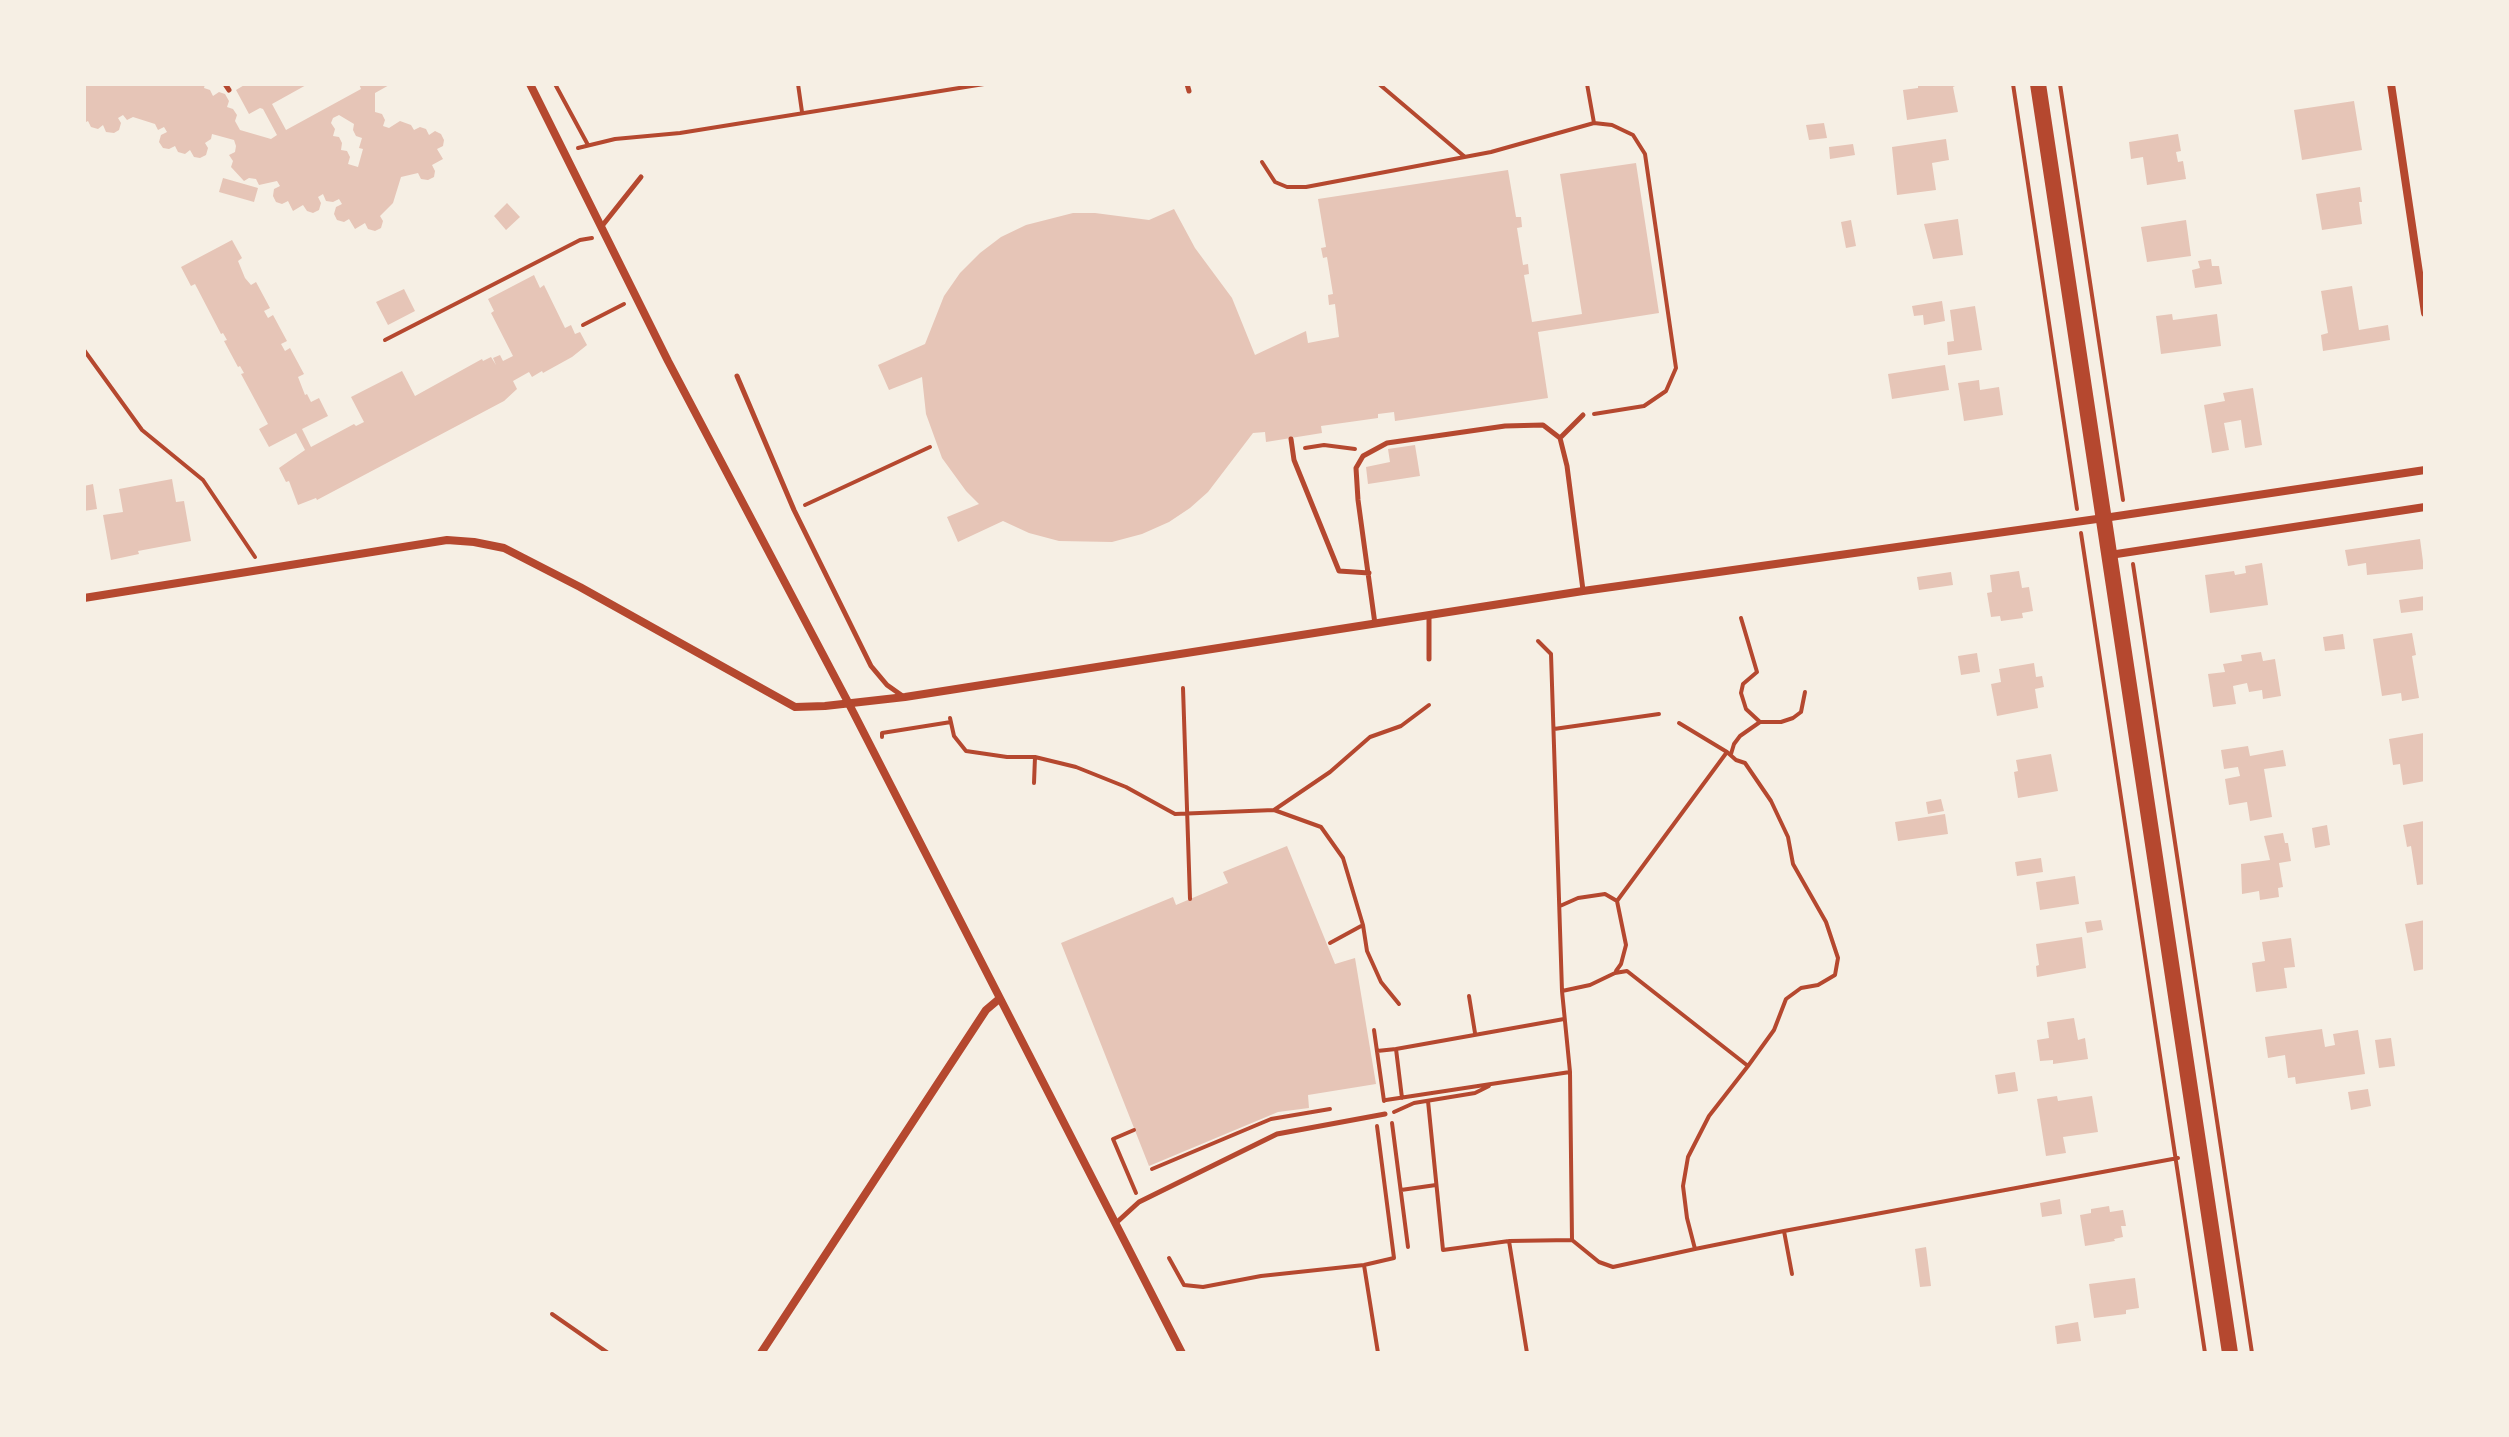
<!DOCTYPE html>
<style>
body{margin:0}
#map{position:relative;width:2509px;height:1437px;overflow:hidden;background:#f6efe4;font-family:Ubuntu,sans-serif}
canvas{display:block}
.frame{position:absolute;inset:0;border:86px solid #f6efe4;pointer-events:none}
</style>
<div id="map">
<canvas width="2509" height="1437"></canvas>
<div class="frame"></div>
</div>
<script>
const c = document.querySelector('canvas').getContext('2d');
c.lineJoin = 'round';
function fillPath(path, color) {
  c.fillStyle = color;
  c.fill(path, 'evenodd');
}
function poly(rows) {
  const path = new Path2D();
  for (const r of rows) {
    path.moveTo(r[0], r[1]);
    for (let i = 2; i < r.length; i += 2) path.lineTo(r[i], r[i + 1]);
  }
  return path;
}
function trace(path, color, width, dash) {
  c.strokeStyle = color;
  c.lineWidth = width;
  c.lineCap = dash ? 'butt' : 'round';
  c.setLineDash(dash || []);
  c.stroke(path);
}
fillPath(poly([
 [84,84,205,84,204,88,210,90,213,96,219,92,225,94,229,101,227,107,233,109,237,115,235,121,240,130,271,139,277,135,263,109,260,108,249,114,236,90,246,84,308,84,272,104,286,130,361,89,359,84,391,84,375,93,375,112,382,114,385,120,383,126,389,128,400,121,411,125,414,130,420,127,426,129,429,135,435,131,441,134,444,140,443,146,437,149,443,159,432,165,435,171,434,177,428,180,421,179,418,173,401,177,393,203,380,216,383,221,381,228,375,231,368,229,365,223,355,229,349,219,344,222,337,220,334,214,336,207,342,204,339,199,333,202,326,201,323,194,318,197,321,203,319,210,313,213,307,211,303,205,293,211,288,201,282,204,276,202,273,196,274,189,280,186,277,181,259,185,256,179,249,178,244,181,231,167,233,161,229,155,235,152,236,146,234,140,212,134,211,139,205,143,208,148,206,155,200,158,194,157,190,150,185,154,178,152,175,146,169,149,163,148,159,142,161,135,167,132,164,127,158,130,155,124,133,117,127,120,123,115,118,118,121,123,119,130,114,133,106,132,103,125,98,129,91,127,88,121,84,123],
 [339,115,354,124,353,130,356,136,362,138,359,148,363,149,358,167,348,164,350,157,347,151,341,150,342,143,339,137,333,136,335,129,331,123,333,118],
 [1918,84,1959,84,1953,87,1958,112,1907,120,1903,90,1918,88],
 [2354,101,2362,150,2302,160,2294,110],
 [1824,123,1827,138,1809,140,1806,125],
 [2178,134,2181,151,2176,152,2178,162,2183,161,2186,179,2147,185,2143,157,2131,159,2129,142],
 [1946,139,1949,160,1932,163,1936,190,1897,195,1892,147],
 [1853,144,1855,155,1830,159,1829,147],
 [1636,163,1659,313,1538,332,1548,398,1395,421,1394,412,1378,414,1378,418,1321,426,1322,433,1266,442,1265,432,1253,433,1208,492,1190,508,1169,522,1142,534,1112,542,1059,541,1029,533,1003,521,958,542,947,517,979,504,966,491,942,458,926,414,922,377,889,390,878,365,925,344,944,296,960,273,980,253,1001,237,1026,225,1073,213,1095,213,1149,220,1174,209,1195,248,1232,298,1255,355,1306,331,1308,343,1339,337,1335,304,1329,305,1328,295,1333,294,1327,257,1323,258,1321,248,1326,247,1318,199,1508,170,1516,217,1521,217,1522,227,1517,228,1523,265,1528,264,1529,274,1524,275,1532,322,1582,314,1560,174],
 [223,178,258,188,254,202,219,192],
 [2360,187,2362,202,2359,202,2362,224,2322,230,2316,194],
 [507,203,520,217,506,230,494,216],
 [1958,219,1963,255,1933,259,1924,224],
 [1851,220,1856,246,1846,248,1841,222],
 [2186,220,2191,256,2147,262,2141,227],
 [232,240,242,258,238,261,245,278,251,285,256,282,270,308,264,311,268,318,273,315,287,341,281,344,285,351,290,348,304,374,298,377,305,395,307,394,311,402,319,398,328,416,302,429,311,447,354,424,356,426,364,422,351,397,402,371,415,396,482,359,483,361,491,357,496,365,493,358,500,355,503,361,513,356,491,313,494,311,488,299,534,275,540,288,544,285,565,328,571,325,575,334,580,332,587,345,572,357,543,373,542,371,532,377,529,372,513,381,517,389,504,401,317,500,316,498,298,505,289,481,286,482,279,468,305,450,296,433,269,447,259,429,268,424,241,374,244,373,240,366,238,367,224,341,227,340,223,333,221,334,195,284,191,286,181,267],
 [2211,259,2212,266,2219,266,2222,284,2195,288,2192,270,2200,268,2198,261],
 [2352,286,2359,330,2388,325,2390,340,2323,351,2321,335,2328,333,2321,291],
 [404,289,415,311,388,325,376,302],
 [1942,301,1945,321,1924,325,1923,315,1914,316,1912,306],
 [1975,306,1982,350,1948,355,1947,342,1954,341,1950,310],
 [2172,314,2173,320,2217,314,2221,346,2161,354,2156,316],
 [1945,365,1949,390,1892,399,1888,374],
 [1979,380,1980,390,1999,387,2003,415,1964,421,1958,383],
 [2253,388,2262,445,2245,448,2241,420,2224,423,2229,450,2212,453,2204,405,2225,401,2223,393],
 [1415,445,1420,476,1368,484,1366,467,1390,462,1388,449],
 [172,479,176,502,184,501,191,541,138,551,139,554,111,560,103,515,123,512,119,489],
 [93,484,97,509,84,511,84,486],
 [2420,539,2424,569,2367,575,2366,563,2348,566,2345,550],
 [2262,563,2268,605,2210,613,2205,575,2234,571,2235,575,2246,573,2245,566],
 [2019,571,2022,588,2029,587,2033,611,2022,613,2023,618,2001,621,2000,616,1991,617,1987,593,1992,592,1990,575],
 [1951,572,1953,585,1919,590,1917,577],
 [2425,596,2425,610,2401,613,2399,600],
 [2412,633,2416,655,2412,656,2419,698,2402,701,2401,693,2382,696,2373,639],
 [2343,634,2345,649,2325,651,2323,637],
 [2261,652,2263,661,2275,659,2281,696,2263,699,2262,690,2249,692,2247,683,2233,686,2236,704,2213,707,2208,674,2225,672,2223,664,2242,661,2241,655],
 [1977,653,1980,672,1961,675,1958,656],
 [2034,663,2036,677,2042,676,2044,687,2035,689,2038,708,1997,716,1991,684,2001,682,1999,669],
 [2424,733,2425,781,2403,785,2400,764,2393,765,2389,739],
 [2248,746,2250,756,2283,750,2286,766,2264,769,2272,817,2250,821,2247,802,2229,805,2225,779,2240,776,2238,767,2224,769,2221,750],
 [2051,754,2058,791,2018,798,2014,772,2018,771,2016,760],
 [1941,799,1944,811,1928,814,1926,802],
 [1945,814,1948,834,1898,841,1895,822],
 [2424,821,2425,884,2417,885,2411,846,2407,847,2403,825],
 [2327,825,2330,845,2315,848,2312,828],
 [2283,833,2285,843,2288,843,2291,861,2279,863,2283,887,2278,888,2279,897,2260,900,2259,891,2242,894,2241,864,2270,860,2264,836],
 [1287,846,1335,964,1355,958,1376,1084,1308,1095,1309,1108,1278,1112,1149,1166,1061,943,1173,897,1176,905,1228,883,1223,872],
 [2041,858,2043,872,2017,876,2015,862],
 [2075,876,2079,904,2040,910,2036,882],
 [2101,920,2103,930,2087,933,2085,922],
 [2425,920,2425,969,2414,971,2405,924],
 [2082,937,2086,968,2037,977,2036,966,2039,965,2036,944],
 [2291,938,2295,967,2284,968,2287,988,2256,992,2252,963,2265,961,2262,942],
 [2074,1018,2078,1040,2085,1038,2088,1059,2053,1064,2053,1060,2040,1061,2037,1040,2049,1038,2047,1022],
 [2322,1029,2325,1047,2335,1045,2333,1034,2358,1030,2365,1074,2296,1084,2295,1077,2288,1078,2285,1055,2268,1058,2265,1037],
 [2391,1038,2395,1066,2379,1068,2375,1040],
 [2015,1072,2018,1091,1998,1094,1995,1075],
 [2368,1089,2371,1106,2351,1110,2348,1092],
 [2057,1096,2058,1101,2092,1096,2098,1132,2063,1137,2066,1153,2046,1156,2037,1099],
 [2060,1199,2062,1214,2042,1217,2040,1203],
 [2109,1206,2110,1212,2123,1210,2126,1226,2121,1226,2123,1237,2114,1239,2115,1241,2085,1246,2080,1215,2091,1213,2091,1209],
 [1926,1247,1931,1286,1920,1287,1915,1249],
 [2135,1278,2139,1308,2126,1310,2126,1314,2094,1318,2089,1284],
 [2078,1322,2081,1341,2057,1344,2055,1326]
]), '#e6c5b7');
trace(poly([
 [555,84,588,145],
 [798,84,802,112],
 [1379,84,1465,157],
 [1587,84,1594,123],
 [2013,84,2077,509],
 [2060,84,2123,500],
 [578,148,615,139,680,133,984,84],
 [1262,162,1275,182,1287,187,1306,187,1491,152,1594,123,1612,125,1633,135,1645,154,1676,368,1666,391,1644,406,1594,414],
 [583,325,624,304],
 [385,340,580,240,592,238],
 [84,350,142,430,203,480,255,557],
 [1305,448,1324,445,1355,449],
 [805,505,930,447],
 [2081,533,2205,1353],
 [2133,564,2252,1353],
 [1538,641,1551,654,1562,991,1590,985,1615,973,1627,971,1748,1066,1774,1030,1786,999,1801,988,1818,985,1835,975,1838,958,1826,922,1793,864,1788,837,1771,801,1745,763,1736,760,1727,752],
 [1183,688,1190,899],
 [950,718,954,736,966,751,1007,757,1035,757,1076,767,1126,787,1175,814,1274,810,1321,827,1343,858,1363,925,1367,951,1381,982,1399,1004],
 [1760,722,1781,722,1793,718,1801,712,1805,692],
 [1554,729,1659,714],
 [882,737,882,733,951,722],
 [1731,754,1734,744,1740,736,1760,722,1746,709,1741,693,1743,684,1757,672,1741,618],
 [1034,783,1035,757],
 [1274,810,1330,772,1370,737,1401,726,1429,705],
 [1560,906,1578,898,1605,894,1617,901,1727,752,1679,723],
 [1330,943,1363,925],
 [1616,971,1621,964,1626,945,1617,901],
 [1562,991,1570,1072,1572,1240,1599,1262,1613,1267,1695,1249],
 [1469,996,1475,1033],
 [1374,1030,1384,1101],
 [1377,1051,1396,1049],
 [1748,1066,1709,1116,1688,1157,1683,1186,1687,1218,1695,1249,1784,1231,1792,1274],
 [1402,1098,1396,1049,1564,1019],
 [1386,1100,1570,1072],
 [1428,1101,1443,1250,1509,1241,1572,1240],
 [1394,1112,1414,1103,1475,1093,1489,1086],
 [1392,1123,1408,1247],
 [1134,1130,1113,1139,1136,1193],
 [1152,1169,1271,1119,1330,1109],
 [1401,1190,1436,1185],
 [1784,1231,2178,1158],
 [1509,1241,1527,1353],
 [1169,1258,1184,1285,1203,1287,1261,1276,1364,1265,1394,1258,1377,1126],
 [1364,1265,1378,1353],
 [552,1314,608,1353]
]), '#b5482f', 4);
trace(poly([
 [225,84,229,90],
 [1187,84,1189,91],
 [602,226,641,177],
 [737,376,794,510,871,666,887,685,904,697],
 [1560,438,1583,415],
 [1291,439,1294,460,1339,571,1369,573],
 [1429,615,1429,659],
 [1375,624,1358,500,1356,468,1363,456,1387,443,1505,426,1543,425,1560,438,1567,466,1583,590],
 [1116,1223,1139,1202,1277,1134,1385,1114]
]), '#b5482f', 5);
trace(poly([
 [530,84,668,361,849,704,1182,1353],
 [2391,84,2425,313],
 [2110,555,2425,507],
 [84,598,447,540,474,542,504,548,580,587,795,707,825,706,905,697,1583,591,2104,518,2425,470],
 [761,1353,986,1010,999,999]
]), '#b5482f', 8);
trace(poly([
 [2038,84,2230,1353]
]), '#b5482f', 16);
</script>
